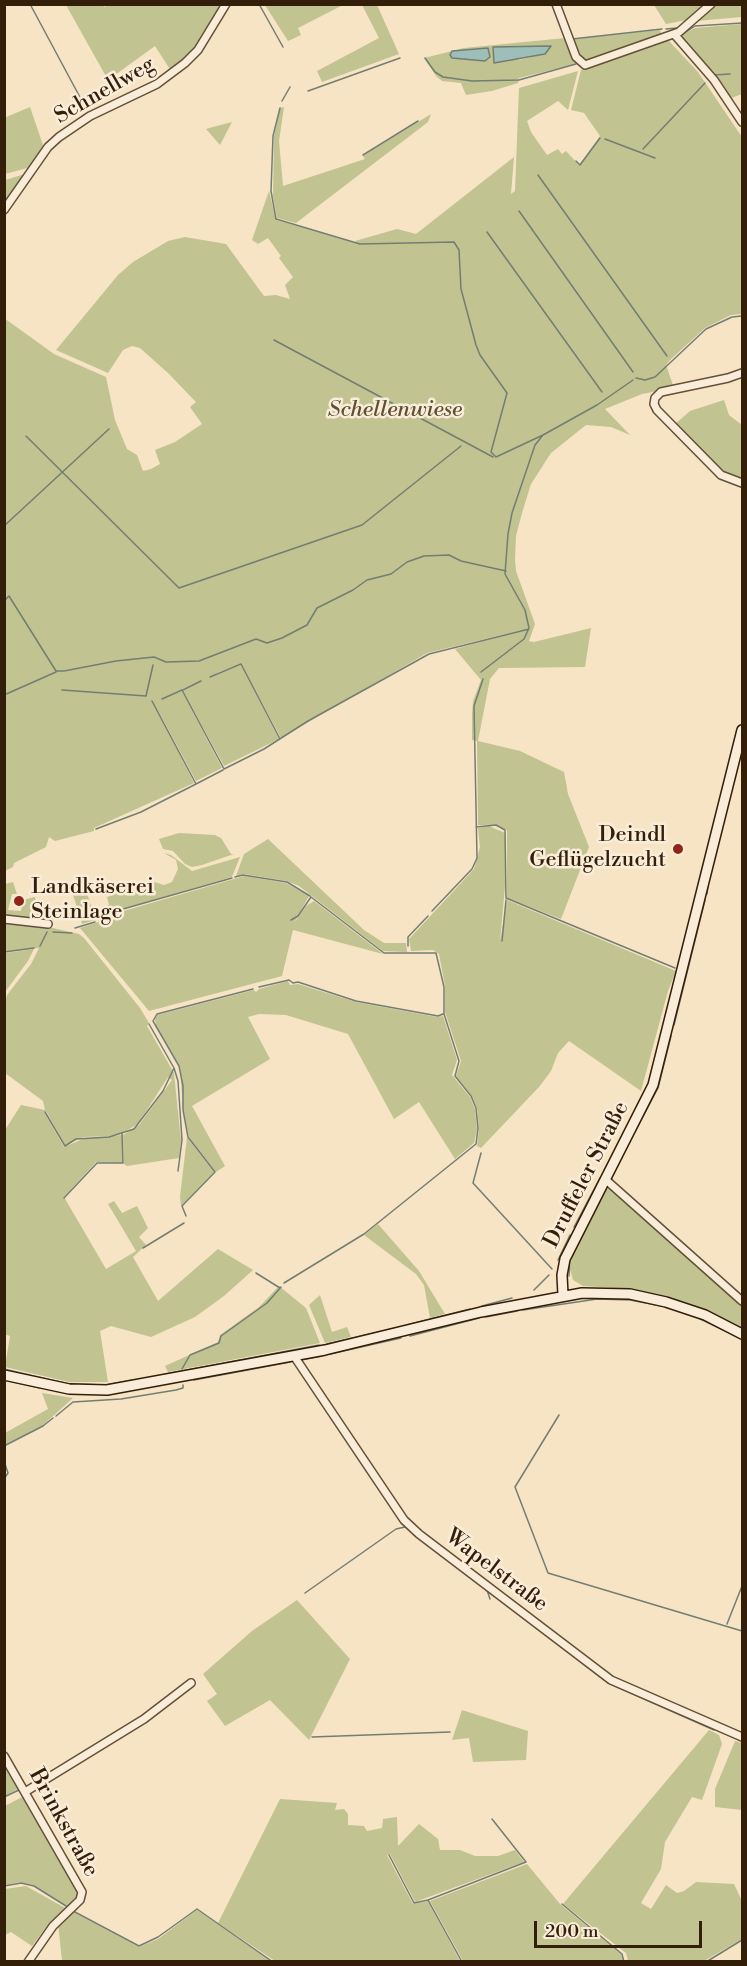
<!DOCTYPE html>
<meta charset="utf-8">
<style>
body{margin:0}
#map{position:relative;width:747px;height:1966px;overflow:hidden;background:#f6e4c5;font-family:"Libre Bodoni",serif}
canvas{display:block}
.frame{position:absolute;inset:0;border:6px solid #331e09;pointer-events:none}
.scale{position:absolute;left:534px;top:1921px;width:168px;height:27px;box-sizing:border-box;border:3px solid #331e09;border-top:0;padding-left:8px;font-size:18px;line-height:21px;white-space:nowrap;color:#331e09;-webkit-text-stroke:4px #f9edd9;paint-order:stroke}
</style>
<div id="map">
<canvas width="747" height="1966"></canvas>
<div class="frame"></div>
<div class="scale">200 m</div>
</div>
<script>
const c = document.querySelector('canvas').getContext('2d');
c.lineJoin = 'round';
function fillPath(path, color) {
  c.fillStyle = color;
  c.fill(path, 'evenodd');
}
function poly(rows) {
  const path = new Path2D();
  for (const r of rows) {
    path.moveTo(r[0], r[1]);
    for (let i = 2; i < r.length; i += 2) path.lineTo(r[i], r[i + 1]);
  }
  return path;
}
function trace(path, color, width, dash) {
  c.strokeStyle = color;
  c.lineWidth = width;
  c.lineCap = dash ? 'butt' : 'round';
  c.setLineDash(dash || []);
  c.stroke(path);
}
function drawText(font, color, halo, rows, align = 'center') {
  c.font = font + ' "Libre Bodoni",serif';
  c.lineWidth = 5;
  c.setLineDash([]);
  c.textBaseline = 'middle';
  c.strokeStyle = halo;
  c.fillStyle = color;
  for (const [text, x, y, turn = 0] of rows) {
    c.save();
    c.translate(x, y);
    c.rotate((+turn || 0) * Math.PI / 180);
    c.textAlign = isNaN(turn) ? turn : align;
    if (halo) c.strokeText(text, 0, 0);
    c.fillText(text, 0, 0);
    c.restore();
  }
}
fillPath(poly([
 [110,4,223,5,196,48,171,71,155,46,108,80,66,5,103,5,104,7],
 [265,5,343,5,298,28,301,35,288,41],
 [362,5,377,5,399,54,322,82,317,71,379,38],
 [654,5,706,5,687,20,666,24],
 [714,5,742,5,742,17,696,21],
 [742,24,742,94,729,99,713,76,730,74,712,75,681,40,682,35,695,28],
 [660,30,662,35,585,62,573,41,575,39],
 [565,38,576,64,519,78,518,83,492,91,466,95,461,83,442,81,436,76,424,58,464,48],
 [550,46,545,54,519,60,494,47],
 [663,40,668,40,698,72,742,137,742,314,731,315,705,328,670,360,666,365,674,388,642,394,605,409,630,435,611,427,586,425,551,453,531,484,522,513,516,536,515,560,516,571,535,624,529,641,534,642,591,628,585,667,499,668,490,679,478,741,520,751,564,772,568,794,589,847,561,919,507,898,507,830,495,825,478,825,477,741,472,740,472,715,473,701,481,680,455,649,526,629,427,653,281,738,241,664,219,672,209,678,241,665,279,739,224,766,183,691,202,681,162,699,182,691,222,768,196,781,154,703,194,783,94,828,94,831,55,841,49,837,46,847,14,863,13,867,5,871,4,318,54,354,106,377,115,420,127,449,137,455,143,471,151,469,160,464,155,450,175,442,202,424,190,407,196,402,168,373,140,348,132,346,123,350,108,373,56,350,118,275,133,262,168,241,185,237,226,244,264,296,276,295,290,299,285,285,293,277,279,258,281,256,268,238,258,244,252,240,269,191,276,220,357,243,355,241,397,229,416,234,514,157,511,194,515,191,519,88,578,71,568,110,558,101,527,121,531,132,547,155,558,149,562,154,566,151,579,165,600,136,584,113,571,110,581,70],
 [30,107,44,148,31,167,5,174,4,118],
 [284,107,279,141,283,186,365,159,363,156,431,114,428,122,296,223,277,218,273,196,274,136,280,108],
 [232,122,220,145,206,129,213,127],
 [28,173,5,205,5,180],
 [724,400,729,415,742,425,742,479,721,470,674,425,690,411],
 [489,826,505,833,506,875,500,942,507,900,676,971,668,991,641,1091,569,1041,558,1053,551,1071,539,1087,481,1148,477,1146,479,1128,477,1108,471,1095,456,1076,461,1061,445,1012,445,986,439,954,433,950,411,951,409,939,474,869,480,847,478,828],
 [179,833,215,835,221,838,231,854,234,854,202,865,192,867,185,864,173,851,163,849,159,839],
 [268,839,364,930,384,943,406,943,407,952,383,951,299,886,287,881,244,874,236,876,244,854],
 [164,853,171,855,192,871,240,857,232,877,101,915,99,919,82,924,71,888,84,884,93,912,109,905,107,897,130,889,136,891,144,889,148,880,164,885,172,882,178,869,176,860],
 [244,876,286,883,309,896,294,923,306,906,314,901,383,954,293,930,282,976,149,1011,80,928,101,921,103,917],
 [13,882,17,894,12,894,8,910,21,911,23,900,35,897,36,902,43,901,44,905,43,915,39,919,5,917,5,884],
 [5,921,44,926,79,934,84,938,140,1008,149,1023,147,1026,174,1073,181,1141,179,1158,127,1166,124,1164,123,1135,139,1125,172,1080,168,1077,138,1124,124,1132,109,1136,83,1137,65,1145,46,1111,44,1112,64,1147,83,1139,122,1135,123,1163,96,1162,64,1197,106,1269,136,1251,108,1204,114,1201,122,1213,137,1206,148,1228,139,1237,146,1245,133,1257,158,1301,218,1249,253,1270,224,1296,195,1317,151,1337,111,1326,100,1331,108,1382,69,1382,5,1367,10,1336,4,1334,5,1130,21,1105,45,1110,43,1101,5,1073,4,1007,7,995,31,964,39,948,5,952],
 [34,949,28,961,5,992,5,953],
 [288,981,290,985,298,984,356,1002,437,1017,443,1016,457,1060,452,1075,470,1097,475,1109,477,1129,474,1143,455,1159,419,1102,394,1119,348,1034,286,1015,259,1014,248,1017,270,1059,192,1106,225,1166,216,1172,189,1137,183,1110,180,1066,156,1026,155,1019,157,1015,254,990,256,992,259,989],
 [187,1137,214,1172,181,1206,180,1197],
 [607,1189,613,1189,742,1304,742,1328,703,1309,667,1297,630,1289,583,1286,573,1280,570,1269,572,1256],
 [378,1224,419,1271,445,1314,430,1318,424,1285,416,1274,364,1235],
 [279,1286,306,1308,320,1343,168,1372,165,1366,218,1342,220,1335,259,1307],
 [320,1295,332,1332,347,1327,351,1337,325,1343,309,1305],
 [42,1393,73,1398,42,1426,5,1445,5,1433,48,1409],
 [297,1600,350,1659,309,1740,270,1700,225,1726,207,1701,217,1694,203,1674,252,1631],
 [462,1710,528,1731,526,1760,473,1762,469,1738,452,1740],
 [709,1730,719,1735,722,1744,702,1800,692,1797,665,1842,661,1869,641,1903,651,1909,666,1885,677,1893,684,1891,696,1882,734,1884,742,1901,742,1939,704,1961,628,1961,626,1953,563,1904],
 [735,1741,742,1743,742,1810,715,1807,715,1789],
 [4,1765,18,1789,5,1796,4,1796],
 [22,1797,76,1891,77,1896,67,1906,33,1885,20,1882,5,1885,5,1806],
 [280,1799,337,1803,335,1810,344,1809,348,1814,348,1825,364,1826,367,1831,382,1828,383,1819,397,1817,398,1846,419,1824,438,1839,440,1850,460,1850,475,1856,498,1856,515,1850,524,1862,415,1902,390,1854,387,1855,413,1904,428,1901,460,1961,275,1961,218,1923],
 [527,1864,560,1904,621,1954,623,1961,463,1961,430,1901],
 [26,1886,67,1909,49,1923,32,1946,11,1932,5,1935,5,1889],
 [197,1910,272,1961,62,1961,58,1923,71,1911,139,1947,158,1939]
]), '#c1c391');
const water = poly([
 [551,46,545,54,494,63,493,47,551,46],
 [488,48,490,57,485,61,452,58,450,55,452,51,488,48]
]);
fillPath(water, '#9dbeb9');
trace(water, '#737e73', 1.5);
trace(poly([
 [30,4,82,101,86,103,114,84],
 [259,4,283,47],
 [666,29,677,28],
 [683,34,695,26,742,23],
 [572,39,662,29],
 [425,58,435,72,443,77,472,81,519,80,576,64],
 [714,75,730,74],
 [308,91,400,58],
 [282,101,290,87],
 [280,108,273,136,271,191,276,219,360,244,454,242,459,250,461,289,476,345,480,355,507,393,491,452,496,457,543,435],
 [605,139,655,158],
 [643,149,705,83],
 [363,155,418,121],
 [576,161,580,165,600,138],
 [538,175,667,356],
 [519,211,633,372],
 [487,232,602,392],
 [274,340,493,457],
 [636,378,645,380,655,377,706,329,732,317,742,316],
 [26,436,179,588,362,525,461,446],
 [4,526,109,429],
 [4,601,9,596,56,671,64,671,116,661,154,657,166,662,199,661,256,639,267,643,282,638,307,625,317,608,353,590,367,580,391,574,407,562,424,556,449,555,461,561,506,571],
 [481,672,524,639,529,628,525,610,505,574,508,534,512,513,535,445,543,435,597,405,633,380],
 [210,677,241,664,280,739],
 [62,690,146,696,153,665],
 [183,690,201,681],
 [4,695,56,672],
 [162,699,182,690,224,769,264,749,308,721,429,654,529,629],
 [152,701,196,784,223,770],
 [476,827,496,825,505,830,506,898,675,968],
 [96,829,141,812,196,784],
 [720,837,725,815],
 [710,876,718,845],
 [235,877,243,875,287,882,310,896],
 [707,894,708,886],
 [432,911,472,869,477,858,474,706,483,679],
 [99,920,102,915,232,878],
 [75,928,95,922],
 [53,932,72,933],
 [502,941,506,900],
 [40,946,47,932],
 [408,946,408,937,428,916],
 [4,952,34,948],
 [259,987,289,980,293,983,298,982,356,1001,438,1016,443,1014],
 [674,1025,705,900],
 [174,1068,178,1081,182,1140,178,1171],
 [45,1112,65,1146,76,1139,109,1137,134,1129,163,1091,174,1068,149,1024],
 [631,1139,658,1088,671,1036],
 [481,1153,473,1183,552,1269],
 [604,1171,621,1139],
 [64,1198,97,1163,123,1163,122,1133],
 [186,1216,182,1206,215,1172,188,1137,183,1110,183,1086,179,1066,153,1021,157,1014,253,989],
 [574,1227,600,1178],
 [143,1248,184,1223],
 [558,1260,570,1235],
 [256,1273,280,1288],
 [569,1276,570,1259],
 [284,1283,364,1234,476,1144,478,1128,476,1108,471,1096,455,1076,459,1061,444,1014,444,987,436,953,384,953,311,897,298,916,291,920],
 [534,1290,549,1275],
 [482,1306,512,1298],
 [523,1310,597,1299,630,1300,667,1307],
 [692,1315,742,1339],
 [486,1317,517,1311],
 [407,1325,470,1309],
 [410,1336,479,1318],
 [327,1344,396,1328],
 [330,1354,401,1338],
 [301,1360,322,1356],
 [4,1369,69,1384,106,1385,133,1380],
 [182,1369,190,1355,219,1343,221,1336,267,1303,281,1287],
 [166,1374,319,1345],
 [5,1380,40,1388],
 [194,1380,290,1362],
 [559,1415,515,1487,548,1573,742,1631],
 [56,1416,73,1402,121,1399,176,1390,183,1388,183,1385],
 [4,1446,43,1426,53,1418],
 [4,1461,8,1473,4,1479],
 [460,1569,487,1590,490,1599],
 [305,1593,396,1529,405,1527,416,1535],
 [508,1606,608,1683,714,1730],
 [727,1624,742,1586],
 [312,1737,450,1732],
 [737,1739,742,1741],
 [4,1797,19,1790],
 [51,1845,78,1893],
 [389,1855,414,1903,428,1900],
 [4,1886,21,1883,34,1886,66,1906],
 [562,1904,622,1954,624,1962],
 [67,1907,77,1898],
 [73,1911,139,1946,158,1937,197,1909,273,1962],
 [462,1962,428,1900,526,1862,492,1819],
 [706,1962,742,1940]
]), '#737e73', 1.5);
const street = poly([
 [556,4,576,57,585,65,679,32,711,4],
 [674,34,714,80,742,122],
 [4,210,48,147,59,137,90,116,157,84,185,63,198,50,226,4],
 [742,373,728,378,661,392,655,398,654,404,657,410,721,475,742,483],
 [4,919,48,924],
 [605,1179,742,1301],
 [294,1356,404,1520,419,1534,611,1680,742,1737],
 [4,1756,82,1892,80,1900,53,1926,28,1962],
 [25,1792,144,1719,191,1683]
]);
const secondary = poly([
 [563,1295,562,1275,565,1259,653,1085,742,730],
 [4,1375,69,1389,107,1390,325,1350,481,1312,582,1293,630,1294,666,1302,705,1315,742,1334]
]);
trace(street, '#645038', 10);
trace(secondary, '#331e09', 12);
trace(street, '#f9edd9', 7);
trace(secondary, '#f9edd9', 9);
for (const [x, y, r, color] of [
 [678,849,6,"#8f2418"],
 [19,901,6,"#8f2418"]
]) {
  const dot = new Path2D();
  dot.arc(x, y, r, 0, 2 * Math.PI);
  c.fillStyle = color;
  c.fill(dot);
  trace(dot, '#f9edd9', 2);
}
drawText('22px', '#331e09', '#f9edd9', [
 ["Schnellweg",105,91,-30],
 ["Druffeler Straße",587,1175,-63],
 ["Wapelstraße",496,1571,37],
 ["Brinkstraße",63,1823,61]
]);
drawText('italic 22px', '#5e5032', '#f9edd9', [
 ["Schellenwiese",395,411]
]);
drawText('22px', '#331e09', '#f9edd9', [
 ["Deindl",666,836],
 ["Geflügelzucht",666,861],
 ["Landkäserei",31,888,"left"],
 ["Steinlage",31,913,"left"]
], 'right');
</script>
